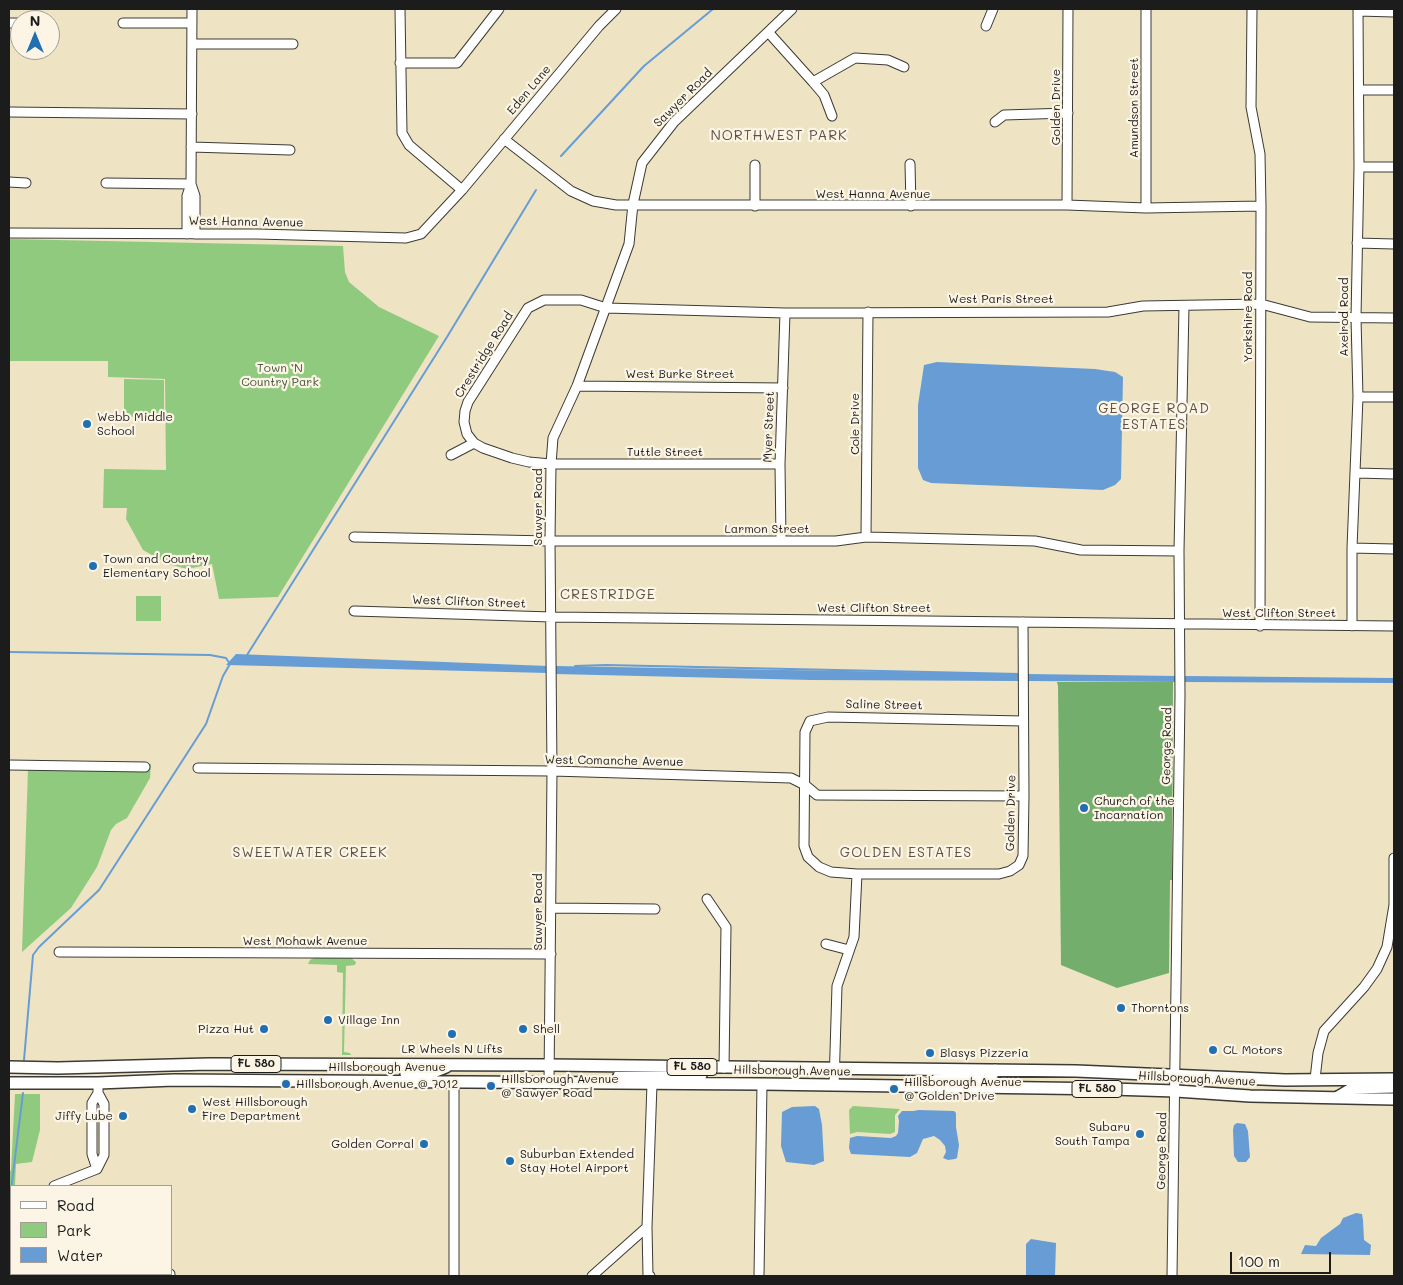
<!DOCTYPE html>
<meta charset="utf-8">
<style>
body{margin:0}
#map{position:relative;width:1403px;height:1285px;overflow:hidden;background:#eee4c4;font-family:Mali,sans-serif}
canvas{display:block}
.frame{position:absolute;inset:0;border:10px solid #1c1c1c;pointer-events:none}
.legend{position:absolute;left:10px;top:1185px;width:162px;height:90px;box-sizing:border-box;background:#fcf5e5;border:1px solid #a29e95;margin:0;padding:6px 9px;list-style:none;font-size:15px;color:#1c1c1c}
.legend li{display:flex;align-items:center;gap:10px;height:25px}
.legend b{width:25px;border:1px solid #a29e95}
.north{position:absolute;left:10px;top:10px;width:50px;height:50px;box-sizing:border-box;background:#fcf5e5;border:1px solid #a29e95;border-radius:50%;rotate:0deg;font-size:14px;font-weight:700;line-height:20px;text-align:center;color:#1c1c1c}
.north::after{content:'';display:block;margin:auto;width:18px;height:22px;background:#1f6fb2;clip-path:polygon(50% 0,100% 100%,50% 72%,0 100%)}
.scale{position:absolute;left:1230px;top:1252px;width:101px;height:22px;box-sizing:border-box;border:2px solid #1c1c1c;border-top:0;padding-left:6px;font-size:15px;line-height:18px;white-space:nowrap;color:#1c1c1c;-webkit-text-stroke:4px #fcf5e5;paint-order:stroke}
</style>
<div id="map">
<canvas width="1403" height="1285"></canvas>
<div class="frame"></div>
<ul class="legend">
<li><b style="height:6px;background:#fff"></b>Road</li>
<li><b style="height:14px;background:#90ca7e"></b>Park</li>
<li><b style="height:14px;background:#679dd4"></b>Water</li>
</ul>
<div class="north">N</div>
<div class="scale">100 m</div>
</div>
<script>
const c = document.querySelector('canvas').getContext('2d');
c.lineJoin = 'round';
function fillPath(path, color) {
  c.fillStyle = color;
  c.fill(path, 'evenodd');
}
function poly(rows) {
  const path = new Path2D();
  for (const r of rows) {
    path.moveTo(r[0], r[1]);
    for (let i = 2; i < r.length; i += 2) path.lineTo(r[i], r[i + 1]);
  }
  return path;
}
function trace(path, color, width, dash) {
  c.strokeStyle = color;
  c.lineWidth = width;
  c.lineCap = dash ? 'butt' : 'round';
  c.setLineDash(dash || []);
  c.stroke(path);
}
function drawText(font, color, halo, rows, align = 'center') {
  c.font = font + ' Mali,sans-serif';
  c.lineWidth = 4.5;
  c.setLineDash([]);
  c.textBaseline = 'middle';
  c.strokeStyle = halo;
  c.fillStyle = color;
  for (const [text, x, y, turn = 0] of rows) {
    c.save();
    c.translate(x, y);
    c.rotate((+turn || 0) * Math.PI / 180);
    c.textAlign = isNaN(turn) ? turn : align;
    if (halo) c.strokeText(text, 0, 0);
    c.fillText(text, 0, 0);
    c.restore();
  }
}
fillPath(poly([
 [9,239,343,246,345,272,349,282,379,307,439,336,278,597,219,599,212,564,187,569,168,564,143,550,126,519,127,508,103,508,104,469,166,470,165,379,108,377,108,361,9,361],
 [124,379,164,380,164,417,124,417],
 [136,596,161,596,161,621,136,621],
 [149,764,151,764,150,778,127,818,116,824,111,830,97,867,71,908,22,952,28,769,148,770],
 [314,958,351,958,356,962,355,965,346,966,344,1052,350,1053,351,1055,342,1055,343,973,337,972,337,965,308,964,310,960],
 [15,1094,40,1094,40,1130,32,1162,16,1164,15,1186,11,1186,11,1274,13,1274,13,1276,9,1276,9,1173,11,1170],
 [853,1106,900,1109,895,1115,895,1132,890,1134,857,1132,850,1134,849,1110]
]), '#90ca7e');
fillPath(poly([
 [1057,682,1173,682,1172,880,1170,880,1169,973,1117,988,1061,965,1058,686]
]), '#74ae6d');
fillPath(poly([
 [937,362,1095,369,1115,372,1123,377,1121,479,1115,485,1103,490,931,483,923,480,918,468,918,405,924,365],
 [236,654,548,666,548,673,226,665],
 [555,666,1019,674,1019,681,811,680,555,674],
 [1026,674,1177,676,1177,682,1026,681],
 [1184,676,1394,678,1394,683,1184,682],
 [815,1106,819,1109,822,1125,824,1161,814,1165,786,1162,781,1146,782,1112,792,1107],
 [919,1110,954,1111,956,1113,956,1127,959,1145,957,1158,955,1159,948,1160,943,1158,946,1152,945,1146,940,1140,934,1136,923,1139,917,1153,910,1157,851,1154,849,1148,850,1138,857,1136,891,1138,896,1136,898,1133,899,1121,898,1116,902,1111,913,1111],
 [1237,1123,1245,1124,1248,1131,1250,1157,1246,1162,1238,1162,1234,1156,1233,1130,1234,1125],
 [1356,1213,1362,1214,1363,1220,1364,1240,1371,1245,1370,1255,1301,1254,1305,1245,1316,1246,1321,1238,1340,1224,1343,1218],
 [1031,1239,1056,1243,1055,1276,1026,1276,1026,1244]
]), '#679dd4');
trace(poly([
 [561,156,644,66,713,9],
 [9,652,210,655,226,658,230,664],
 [247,655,447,337,536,190],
 [575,666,606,665,1020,674],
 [24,1060,33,955,39,947,99,890,206,724,223,676,230,664],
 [9,1218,12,1182,23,1093]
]), '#679dd4', 2);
const minor = poly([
 [192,9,191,184,195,196,195,234],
 [400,9,402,133,409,145,462,190],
 [1252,9,1251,107,1260,154,1261,206,1260,626],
 [1358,11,1394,12],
 [9,23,20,23],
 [123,23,192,23],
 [986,26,993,9],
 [769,33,813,82,824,95,832,116],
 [192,44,293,44],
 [400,63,457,63,499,9],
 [813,82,855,58,888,60,904,67],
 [1359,90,1394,90],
 [9,112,192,114],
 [995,122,1004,115,1068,113],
 [504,139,571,191,593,201,616,205,1067,205,1146,208,1261,206],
 [191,147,290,150],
 [910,164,911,206],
 [1359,167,1394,167],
 [9,182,26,183],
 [106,183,191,184],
 [1067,205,1068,9],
 [755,206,755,165],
 [1146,208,1146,9],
 [9,233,257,234,406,238,421,234,462,190,599,26,616,9],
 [187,234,187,196,191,184],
 [1357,243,1394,244],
 [577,386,783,388],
 [1358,397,1394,397],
 [451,455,474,443],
 [780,464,551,464,529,462,512,458,483,448,474,443,467,434,464,422,465,411,468,402,528,308,544,300,581,300,606,308,785,313,1108,312,1143,306,1261,304,1310,317,1394,318],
 [1356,473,1394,474],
 [354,537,550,541,836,541,866,537,1035,541,1081,550,1179,551],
 [866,537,868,312],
 [781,541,780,464,785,313],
 [1352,548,1394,549],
 [354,611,552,617,1394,626],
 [1352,626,1352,548,1358,397,1356,318,1359,167,1358,9],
 [1023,721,828,717,810,721,805,732,804,846,808,857,819,867,831,872,857,874,999,874,1010,871,1019,865,1023,856,1024,796,1023,622],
 [9,765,145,767],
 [198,768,552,771,791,778,805,785,817,795,1024,796],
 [707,899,726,927,724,1068],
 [551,908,655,909],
 [826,944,849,950],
 [59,952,551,954],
 [1315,1079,1318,1053,1324,1031,1364,987,1377,969,1387,947,1394,905,1394,858],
 [549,1082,552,771,550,541,551,464,553,438,577,386,629,244,633,204,642,163,674,122,792,9],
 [834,1085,837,986,854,937,857,874],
 [97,1169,92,1154,92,1103,98,1093],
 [54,1186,97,1169,104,1155,104,1104,98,1093,98,1083],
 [647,1227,652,1084],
 [170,1274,170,1276],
 [30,1276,30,1274],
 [454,1276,454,1082],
 [592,1276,647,1227,648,1275,650,1276],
 [759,1276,762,1084],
 [1172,1276,1180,695,1179,551,1184,306]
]);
const major = poly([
 [9,1067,58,1068,209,1064,549,1065,1076,1071,1285,1080,1394,1079],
 [406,1074,431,1073,446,1067],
 [619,1076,653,1075,664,1070],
 [9,1083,98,1083,174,1080,762,1084,1111,1089,1176,1091,1250,1096,1394,1099],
 [654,1083,668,1075,701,1075],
 [926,1085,941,1078,990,1078,995,1070],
 [1338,1097,1353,1088,1394,1087]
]);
trace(minor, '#3c3a35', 11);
trace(major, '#3c3a35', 14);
trace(minor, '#fff', 9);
trace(major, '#fff', 11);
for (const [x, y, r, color] of [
 [87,424,5,"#1f6fb2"],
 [93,566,5,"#1f6fb2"],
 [1084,808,5,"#1f6fb2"],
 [1121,1008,5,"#1f6fb2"],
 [328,1020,5,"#1f6fb2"],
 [264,1029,5,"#1f6fb2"],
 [523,1029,5,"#1f6fb2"],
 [452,1034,5,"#1f6fb2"],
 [1213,1050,5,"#1f6fb2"],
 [930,1053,5,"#1f6fb2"],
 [286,1084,5,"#1f6fb2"],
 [491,1086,5,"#1f6fb2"],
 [894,1089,5,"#1f6fb2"],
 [192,1109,5,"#1f6fb2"],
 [123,1116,5,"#1f6fb2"],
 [1140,1134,5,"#1f6fb2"],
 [424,1144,5,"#1f6fb2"],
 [510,1161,5,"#1f6fb2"]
]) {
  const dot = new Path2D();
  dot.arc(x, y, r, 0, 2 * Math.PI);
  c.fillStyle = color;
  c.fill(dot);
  trace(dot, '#fcf5e5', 2);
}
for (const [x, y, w] of [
 [256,1064,50],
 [692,1067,50],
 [1097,1089,50]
]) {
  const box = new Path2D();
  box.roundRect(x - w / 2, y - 8.5, w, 17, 4);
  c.fillStyle = '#fcf5e5';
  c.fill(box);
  trace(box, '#1c1c1c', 1);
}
drawText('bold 11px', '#1c1c1c', null, [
 ["FL 580",256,1064],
 ["FL 580",692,1067],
 ["FL 580",1097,1089]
]);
drawText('12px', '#1c1c1c', '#fcf5e5', [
 ["Eden Lane",529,90,-50],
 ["Sawyer Road",683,98,-45],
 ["Golden Drive",1056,107,-90],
 ["Amundson Street",1134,108,-90],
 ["West Hanna Avenue",873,194],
 ["West Hanna Avenue",246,222,1],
 ["West Paris Street",1001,299],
 ["Yorkshire Road",1248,317,-90],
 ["Axelrod Road",1344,317,-90],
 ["Crestridge Road",484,355,-58],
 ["West Burke Street",680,374],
 ["Cole Drive",855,424,-90],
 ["Myer Street",769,427,-88],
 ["Tuttle Street",665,452],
 ["Sawyer Road",538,507,-90],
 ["Larmon Street",767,529],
 ["West Clifton Street",469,602,2],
 ["West Clifton Street",874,608],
 ["West Clifton Street",1279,613],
 ["Saline Street",884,705,1],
 ["George Road",1167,746,-89],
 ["West Comanche Avenue",614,761,1],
 ["Golden Drive",1011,813,-89],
 ["Sawyer Road",538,912,-90],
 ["West Mohawk Avenue",305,941],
 ["Hillsborough Avenue",387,1067],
 ["Hillsborough Avenue",792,1071,1],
 ["Hillsborough Avenue",1197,1079,3],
 ["George Road",1162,1151,-89]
]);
drawText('12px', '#45593e', '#fcf5e5', [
 ["Town ’N",280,368],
 ["Country Park",280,382]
]);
drawText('12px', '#1c1c1c', '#fcf5e5', [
 ["Webb Middle",97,417],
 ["School",97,431],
 ["Town and Country",103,559],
 ["Elementary School",103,573],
 ["Church of the",1094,801],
 ["Incarnation",1094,815],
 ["Thorntons",1131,1008],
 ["Village Inn",338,1020],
 ["Pizza Hut",254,1029,"right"],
 ["Shell",533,1029],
 ["LR Wheels N Lifts",452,1049,"center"],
 ["CL Motors",1223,1050],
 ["Blasys Pizzeria",940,1053],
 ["Hillsborough Avenue",501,1079],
 ["@ Sawyer Road",501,1093],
 ["Hillsborough Avenue",904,1082],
 ["@ Golden Drive",904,1096],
 ["Hillsborough Avenue @ 7012",296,1084],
 ["West Hillsborough",202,1102],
 ["Fire Department",202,1116],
 ["Jiffy Lube",113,1116,"right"],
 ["Subaru",1130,1127,"right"],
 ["South Tampa",1130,1141,"right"],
 ["Golden Corral",414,1144,"right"],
 ["Suburban Extended",520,1154],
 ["Stay Hotel Airport",520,1168]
], 'left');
c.letterSpacing = '1px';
drawText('14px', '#605345', '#fcf5e5', [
 ["NORTHWEST PARK",779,136],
 ["GEORGE ROAD",1154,409],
 ["ESTATES",1154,425],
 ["CRESTRIDGE",608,595],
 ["SWEETWATER CREEK",310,853],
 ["GOLDEN ESTATES",906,853]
]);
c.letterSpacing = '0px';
</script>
